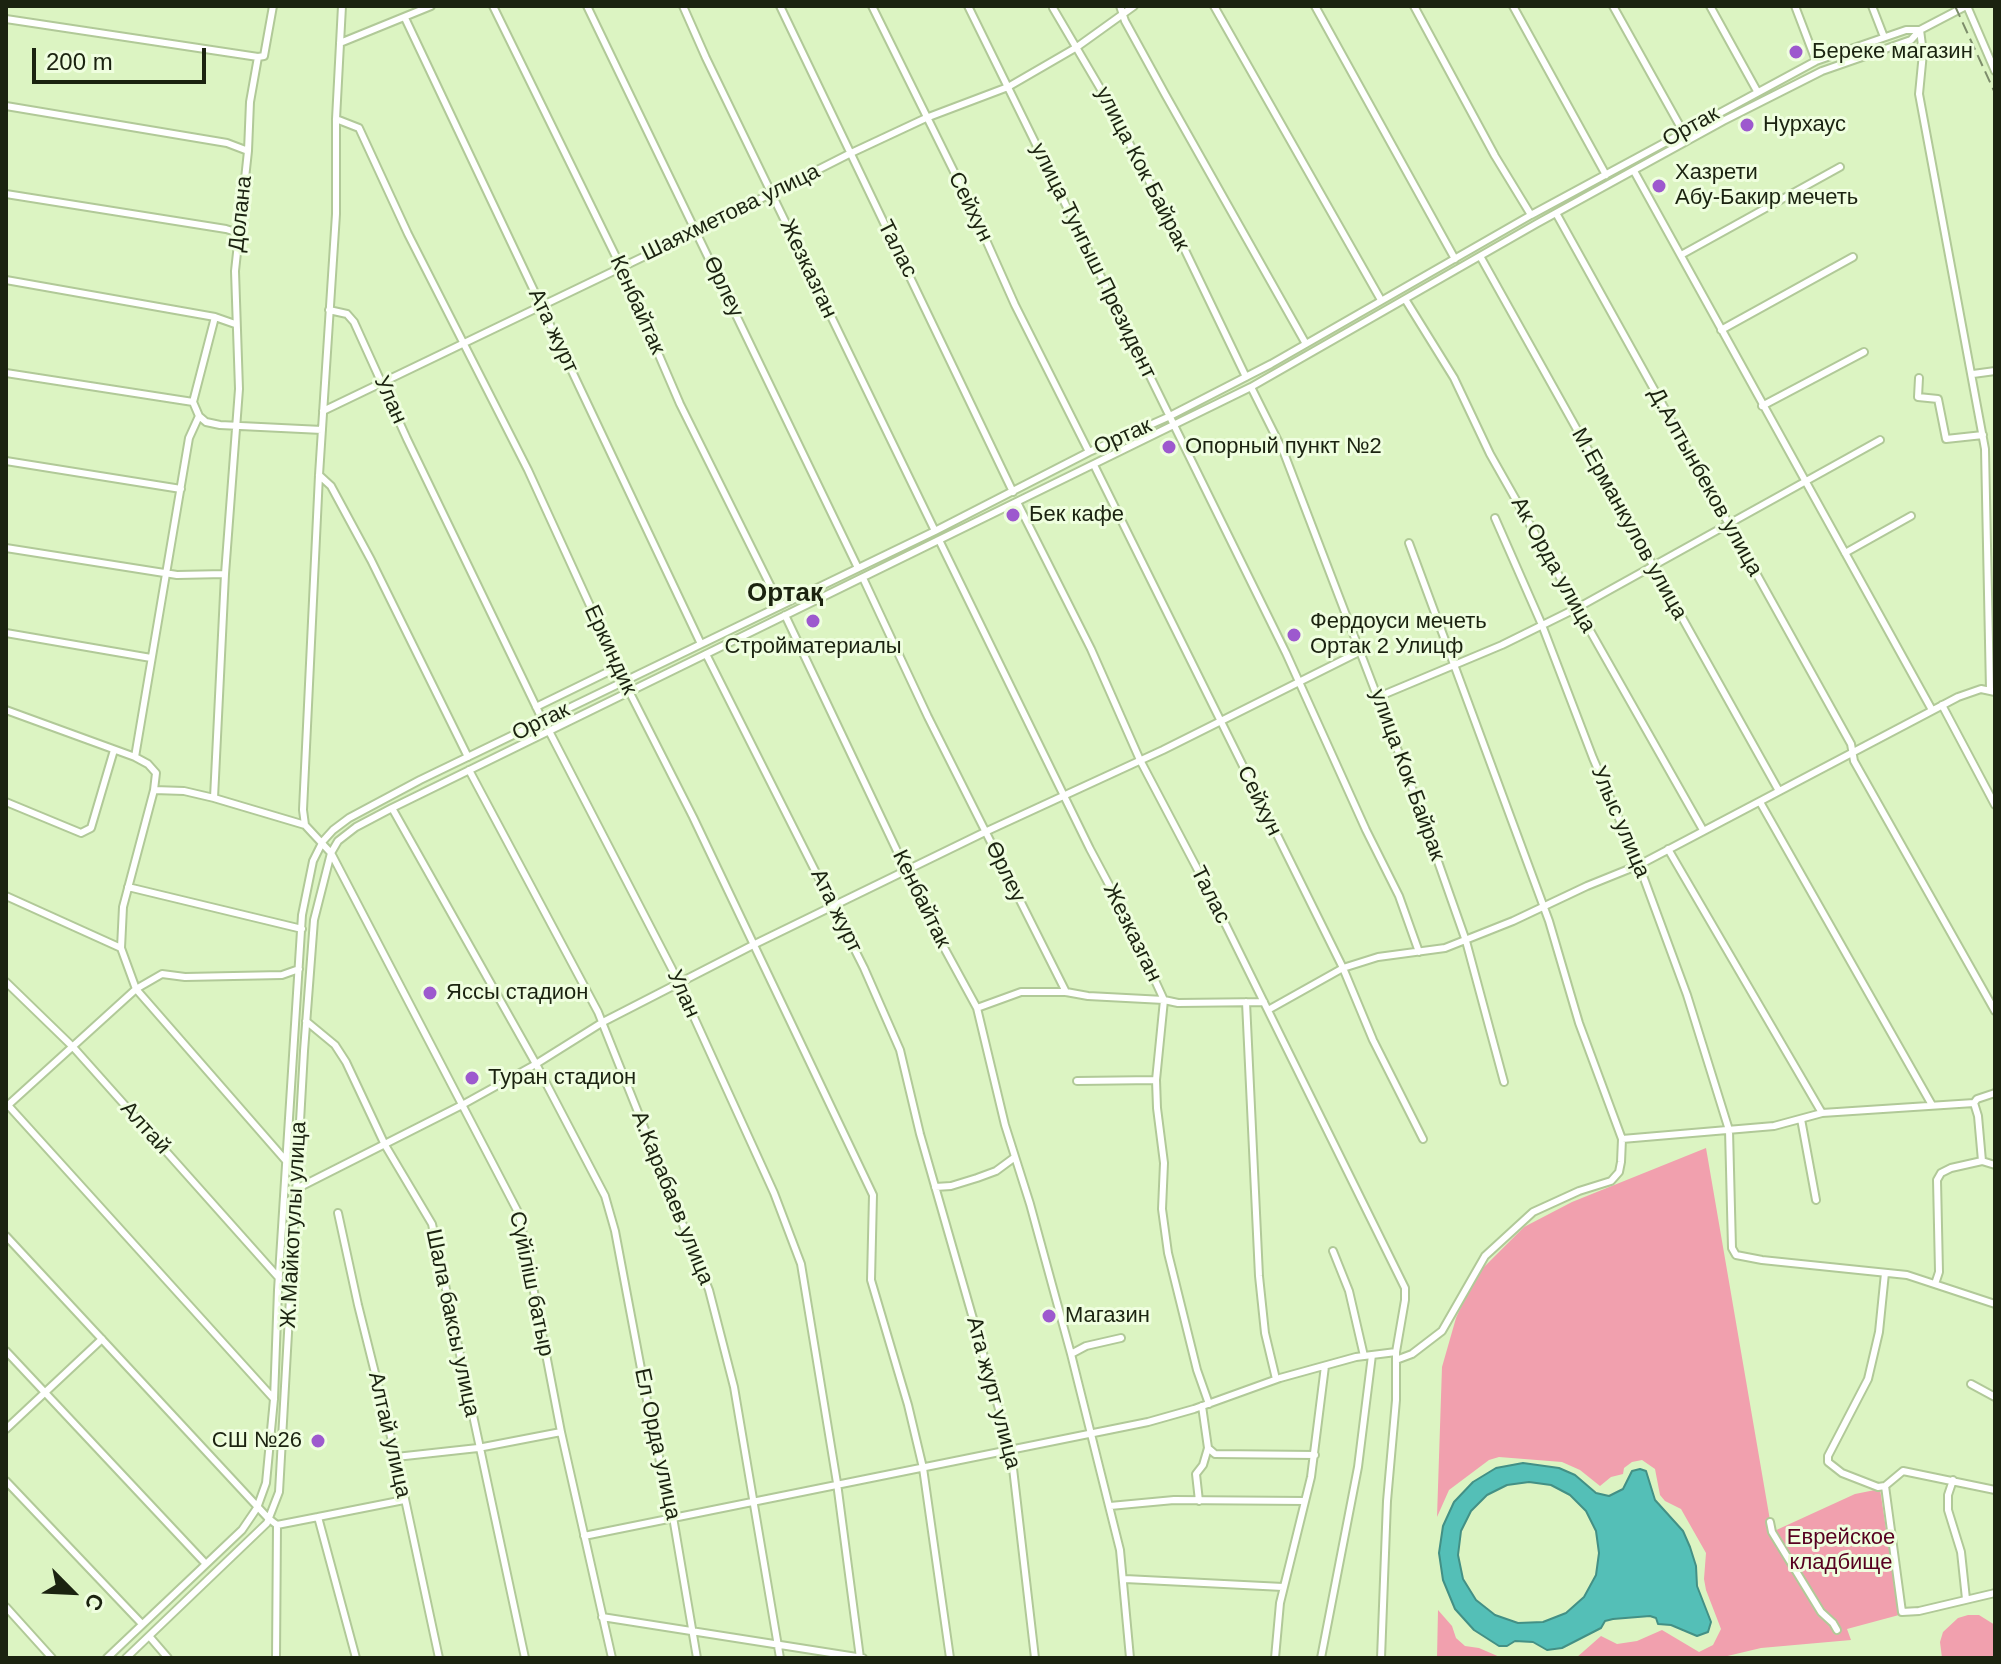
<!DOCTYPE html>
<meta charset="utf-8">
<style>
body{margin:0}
#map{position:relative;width:2001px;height:1664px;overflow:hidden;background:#dcf4c2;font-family:Helvetica,sans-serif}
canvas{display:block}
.frame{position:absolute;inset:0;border:8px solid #1b2310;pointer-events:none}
.north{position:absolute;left:32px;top:1552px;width:80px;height:80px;-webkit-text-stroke:6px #effedf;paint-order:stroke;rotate:114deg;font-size:22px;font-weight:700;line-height:32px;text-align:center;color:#1b2310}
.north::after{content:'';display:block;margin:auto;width:28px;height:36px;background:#1b2310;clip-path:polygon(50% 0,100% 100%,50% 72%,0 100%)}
.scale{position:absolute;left:32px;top:48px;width:174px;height:36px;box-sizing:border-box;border:4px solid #1b2310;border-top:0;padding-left:10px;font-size:24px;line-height:28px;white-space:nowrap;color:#1b2310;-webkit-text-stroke:6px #effedf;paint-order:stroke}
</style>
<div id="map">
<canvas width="2001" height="1664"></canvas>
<div class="frame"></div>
<div class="north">С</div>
<div class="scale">200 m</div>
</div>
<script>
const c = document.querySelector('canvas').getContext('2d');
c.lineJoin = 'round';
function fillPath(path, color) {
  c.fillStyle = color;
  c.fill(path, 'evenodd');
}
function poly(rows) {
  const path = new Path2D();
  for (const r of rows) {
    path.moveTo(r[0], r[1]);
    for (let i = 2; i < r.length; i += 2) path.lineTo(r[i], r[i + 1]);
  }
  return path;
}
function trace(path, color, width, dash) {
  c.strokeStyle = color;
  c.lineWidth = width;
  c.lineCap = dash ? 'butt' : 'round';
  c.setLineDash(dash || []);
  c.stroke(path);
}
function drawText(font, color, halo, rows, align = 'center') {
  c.font = font + ' Helvetica,sans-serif';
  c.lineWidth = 6;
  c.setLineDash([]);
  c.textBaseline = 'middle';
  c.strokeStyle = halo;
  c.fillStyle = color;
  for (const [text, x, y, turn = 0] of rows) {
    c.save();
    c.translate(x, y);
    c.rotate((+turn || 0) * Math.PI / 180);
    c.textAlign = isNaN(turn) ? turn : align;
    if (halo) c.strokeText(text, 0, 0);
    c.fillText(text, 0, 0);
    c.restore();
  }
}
fillPath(poly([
 [1706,1148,1772,1532,1855,1494,1880,1489,1899,1615,1847,1629,1851,1640,1761,1648,1719,1658,1576,1658,1601,1636,1617,1644,1637,1641,1662,1630,1699,1652,1713,1645,1721,1629,1706,1590,1704,1579,1706,1553,1681,1509,1665,1501,1660,1495,1655,1469,1642,1460,1632,1462,1624,1468,1623,1474,1611,1477,1600,1486,1580,1470,1562,1462,1499,1457,1489,1460,1449,1490,1437,1517,1442,1367,1456,1318,1474,1277,1524,1227,1572,1202],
 [1438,1610,1452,1626,1456,1638,1465,1646,1479,1648,1502,1658,1437,1658],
 [1968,1615,1979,1615,1995,1625,1995,1658,1942,1658,1940,1642,1943,1632,1958,1618]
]), '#f1a0ae');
const water = poly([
 [1523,1463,1559,1468,1575,1475,1596,1493,1609,1496,1623,1489,1632,1471,1640,1469,1646,1471,1655,1500,1683,1531,1690,1547,1696,1566,1697,1586,1711,1622,1708,1632,1697,1636,1671,1625,1658,1624,1656,1618,1650,1616,1613,1619,1605,1621,1601,1628,1562,1648,1547,1650,1533,1642,1515,1641,1507,1646,1499,1646,1474,1630,1455,1609,1443,1580,1439,1553,1443,1526,1454,1502,1473,1482,1496,1468,1523,1463],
 [1529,1482,1551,1485,1570,1495,1586,1511,1596,1531,1599,1553,1596,1575,1584,1597,1566,1613,1543,1622,1518,1623,1495,1615,1476,1600,1463,1579,1458,1555,1461,1531,1471,1511,1487,1495,1507,1485,1529,1482]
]);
fillPath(water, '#54bfb7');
trace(water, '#439085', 2);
const minor = poly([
 [342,6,336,119,336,214,319,475,303,810,305,825,331,853,519,1214,561,1432,612,1658],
 [493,6,621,267,680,404,780,605],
 [587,6,858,568],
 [683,6,706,58,935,531],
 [780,6,1013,492],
 [872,6,969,202,1015,305,1089,452],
 [968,6,1286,653,1366,830,1399,896,1419,952],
 [1120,6,1125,21,1165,94,1306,344],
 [1214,6,1381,300],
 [1315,6,1455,259],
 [1414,6,1495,156,1531,215],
 [1513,6,1606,175],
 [1613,6,1685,135],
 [1710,6,1757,91],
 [1795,6,1816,61],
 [1872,6,1884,37],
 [1967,6,1995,71],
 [1053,8,1103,93,1182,244,1246,377],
 [405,18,701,644],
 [6,19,258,57],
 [1920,30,1923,53,1919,94,1985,449,1990,690],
 [340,43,431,6],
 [6,106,227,143,248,151,235,271,239,389,225,574,214,798,305,825],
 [336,119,359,128,408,234,528,470,629,691,693,817,873,1195,871,1280,908,1405,923,1468,950,1658],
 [248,151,250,102,258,57,264,56,273,6],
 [1634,171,1932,710],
 [6,194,226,229,239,233],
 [1556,213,1851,744,1854,761,1995,1011],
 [1681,255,1840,167],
 [1480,256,1779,791],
 [6,280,215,317],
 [1405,299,1454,378,1490,454,1703,830],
 [329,310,347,314,354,322,407,439,543,721],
 [235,324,215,317,193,402,199,416,206,422,220,425,322,430],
 [1721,330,1853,257],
 [6,373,193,402],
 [1973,374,1995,371],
 [1919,378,1918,397,1938,399,1946,439,1983,435],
 [1251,387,1284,453,1410,782,1466,941,1504,1082],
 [1762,406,1864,352],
 [323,411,697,231,849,154,926,118,1008,87,1077,47,1134,6],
 [6,461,181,489],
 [1094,465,1343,968,1373,1040,1423,1139],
 [319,475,331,486,371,560,468,757],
 [1017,502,1091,649,1140,760,1211,895,1405,1288,1405,1300,1396,1352,1396,1400,1387,1501,1381,1658],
 [1495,518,1542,625,1593,758,1639,865,1687,995,1729,1130,1732,1248,1736,1255,1762,1260,1907,1275,1995,1304],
 [939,540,1090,849,1123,911,1164,1000,1156,1080,1157,1108,1164,1163,1162,1209,1168,1253,1197,1370,1209,1404],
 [1409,543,1549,921,1579,1023,1622,1139],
 [6,548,177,575,225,574],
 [1845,553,1911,516],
 [863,578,928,717,1066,992],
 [785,615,935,931,977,1008,1005,1125,1030,1204,1071,1354,1120,1550,1130,1658],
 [6,633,151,658],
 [706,654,864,968,900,1050,920,1134,1011,1451,1035,1658],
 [1378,697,1502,645,1579,607,1880,440],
 [1942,705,1995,805],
 [536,707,618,667],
 [6,710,135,757,148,764,156,773,154,790,123,907,121,948,136,989,287,1162],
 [549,731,672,969,774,1193,801,1264,837,1483,860,1658],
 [135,757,189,438,199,416],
 [469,770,598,1012,709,1290,734,1387,780,1658],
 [154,790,184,791,214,798],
 [6,802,81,833,91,828,114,750],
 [1760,802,1932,1105],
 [392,808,536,1064,605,1196,615,1231,652,1427,673,1517,697,1658],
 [1668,849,1822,1113],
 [128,887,302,929],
 [6,896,121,948],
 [6,982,73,1047,279,1278],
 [1246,1002,1259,1276,1265,1333,1276,1379],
 [977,1008,1021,992,1066,992,1088,996,1164,1000,1178,1003,1264,1002],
 [1268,1010,1343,968,1378,957,1445,948,1513,921,1587,886,1639,865,1958,697,1981,689,1995,692],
 [306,1021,335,1045,346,1062,385,1145,432,1224,525,1658],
 [1077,1081,1156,1080],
 [6,1103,274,1399],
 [1974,1103,1978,1116,1982,1161,1995,1165],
 [6,1107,136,989,162,974,185,977,282,975,299,969],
 [1801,1119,1816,1200],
 [935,1187,951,1186,977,1178,996,1171,1015,1157],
 [298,1188,462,1105,536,1064,603,1022,753,945,985,832,1163,750,1361,651],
 [338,1213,358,1305,396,1457,439,1658],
 [6,1236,268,1518,277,1525,318,1517,356,1658],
 [1333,1251,1349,1291,1364,1356],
 [1885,1273,1879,1332,1868,1379,1828,1456,1828,1462,1842,1473,1878,1487,1885,1486,1903,1471,1995,1490],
 [1935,1284,1939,1272,1937,1180,1941,1173,1951,1168,1982,1161],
 [6,1351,205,1563],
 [1071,1354,1086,1346,1121,1338],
 [1396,1360,1412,1354,1442,1331,1485,1256,1533,1212,1579,1191,1611,1181,1619,1172,1621,1162,1622,1139,1774,1126,1822,1113,1974,1103,1977,1099,1995,1093],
 [1971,1384,1995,1397],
 [1202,1406,1208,1448,1215,1454,1315,1455],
 [6,1429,102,1339],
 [396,1457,478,1448,561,1432],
 [1953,1480,1948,1495,1948,1510,1961,1552,1966,1599],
 [6,1481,142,1624],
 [1885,1486,1902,1612,1919,1611,1995,1593],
 [1199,1501,1196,1474,1203,1465,1208,1448],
 [1110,1506,1174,1500,1305,1501],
 [318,1517,404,1500],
 [1770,1522,1772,1532,1821,1612,1833,1623,1837,1630],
 [584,1536,1148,1422,1194,1409,1280,1378,1356,1357,1396,1352],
 [1125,1579,1283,1587],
 [6,1607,52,1658],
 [602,1617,863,1658],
 [149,1636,168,1658],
 [107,1658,242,1530,257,1508,266,1483,274,1399,278,1290,302,915,313,861,323,841,333,830,349,818,420,780,935,531,1089,452,1168,417,1271,364,1531,215,1816,61,1906,30,1920,30],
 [126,1658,267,1523,279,1492,304,1051,314,920,331,853,338,841,356,827,392,808,1251,387,1536,224,1723,121,1822,71,1911,40,1920,30,1966,6],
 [276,1658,277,1525],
 [1275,1658,1280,1603,1311,1477,1325,1366],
 [1321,1658,1358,1467,1372,1355]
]);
trace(minor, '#b1c998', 10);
trace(minor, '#fff', 6);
trace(poly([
 [1955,6,1995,93]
]), '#7d8d6b', 2, [12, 6]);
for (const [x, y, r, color] of [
 [1796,52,8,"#9d59ce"],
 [1747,125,8,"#9d59ce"],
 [1659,186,8,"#9d59ce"],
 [1169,447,8,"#9d59ce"],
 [1013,515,8,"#9d59ce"],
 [813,621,8,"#9d59ce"],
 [1294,635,8,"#9d59ce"],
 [430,993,8,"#9d59ce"],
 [472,1078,8,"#9d59ce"],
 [1049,1316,8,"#9d59ce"],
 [318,1441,8,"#9d59ce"]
]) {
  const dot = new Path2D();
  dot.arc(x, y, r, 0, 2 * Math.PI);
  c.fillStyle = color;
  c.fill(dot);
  trace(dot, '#effedf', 3);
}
drawText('22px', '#1b2310', '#effedf', [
 ["Береке магазин",1812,52],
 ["Нурхаус",1763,125],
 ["Хазрети",1675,173],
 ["Абу-Бакир мечеть",1675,198],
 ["Опорный пункт №2",1185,447],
 ["Бек кафе",1029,515],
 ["Фердоуси мечеть",1310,622],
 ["Ортак 2 Улицф",1310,647],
 ["Стройматериалы",813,647,"center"],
 ["Яссы стадион",446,993],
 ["Туран стадион",488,1078],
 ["Магазин",1065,1316],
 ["СШ №26",302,1441,"right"]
], 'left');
drawText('22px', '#1b2310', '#effedf', [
 ["Ортак",1691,127,-29],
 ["улица Кок Байрак",1142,169,63],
 ["Сейхун",970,207,64],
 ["Шаяхметова улица",731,213,-26],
 ["Долана",241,214,-84],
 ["Талас",897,249,63],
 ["улица Тунгыш Президент",1093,261,64],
 ["Жезказган",808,269,65],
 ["Өрлеу",723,287,64],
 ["Кенбайтак",637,305,66],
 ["Ата журт",553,331,65],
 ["Улан",390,400,66],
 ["Ортак",1123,437,-24],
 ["Д.Алтынбеков улица",1705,482,61],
 ["М.Ерманкулов улица",1629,524,61],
 ["Ак Орда улица",1553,565,61],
 ["Еркиндик",610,650,65],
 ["Ортак",541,722,-26],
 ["улица Кок Байрак",1407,775,70],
 ["Сейхун",1259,801,64],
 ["Улыс улица",1620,822,67],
 ["Өрлеу",1005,872,64],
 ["Талас",1210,895,63],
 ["Кенбайтак",921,899,64],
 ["Ата журт",836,911,64],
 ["Жезказган",1132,933,64],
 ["Улан",683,994,66],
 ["Алтай",145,1128,48],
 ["А.Карабаев улица",672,1198,68],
 ["Ж.Майкотулы улица",294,1225,-87],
 ["Сүйіліш батыр",531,1284,78],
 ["Шала баксы улица",452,1323,78],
 ["Ата журт улица",993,1393,75],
 ["Алтай улица",389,1435,77],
 ["Ел Орда улица",657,1444,78]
]);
drawText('22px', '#570020', '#effedf', [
 ["Еврейское",1841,1538],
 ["кладбище",1841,1563]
]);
drawText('bold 26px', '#1b2310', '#effedf', [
 ["Ортақ",785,594]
]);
</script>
